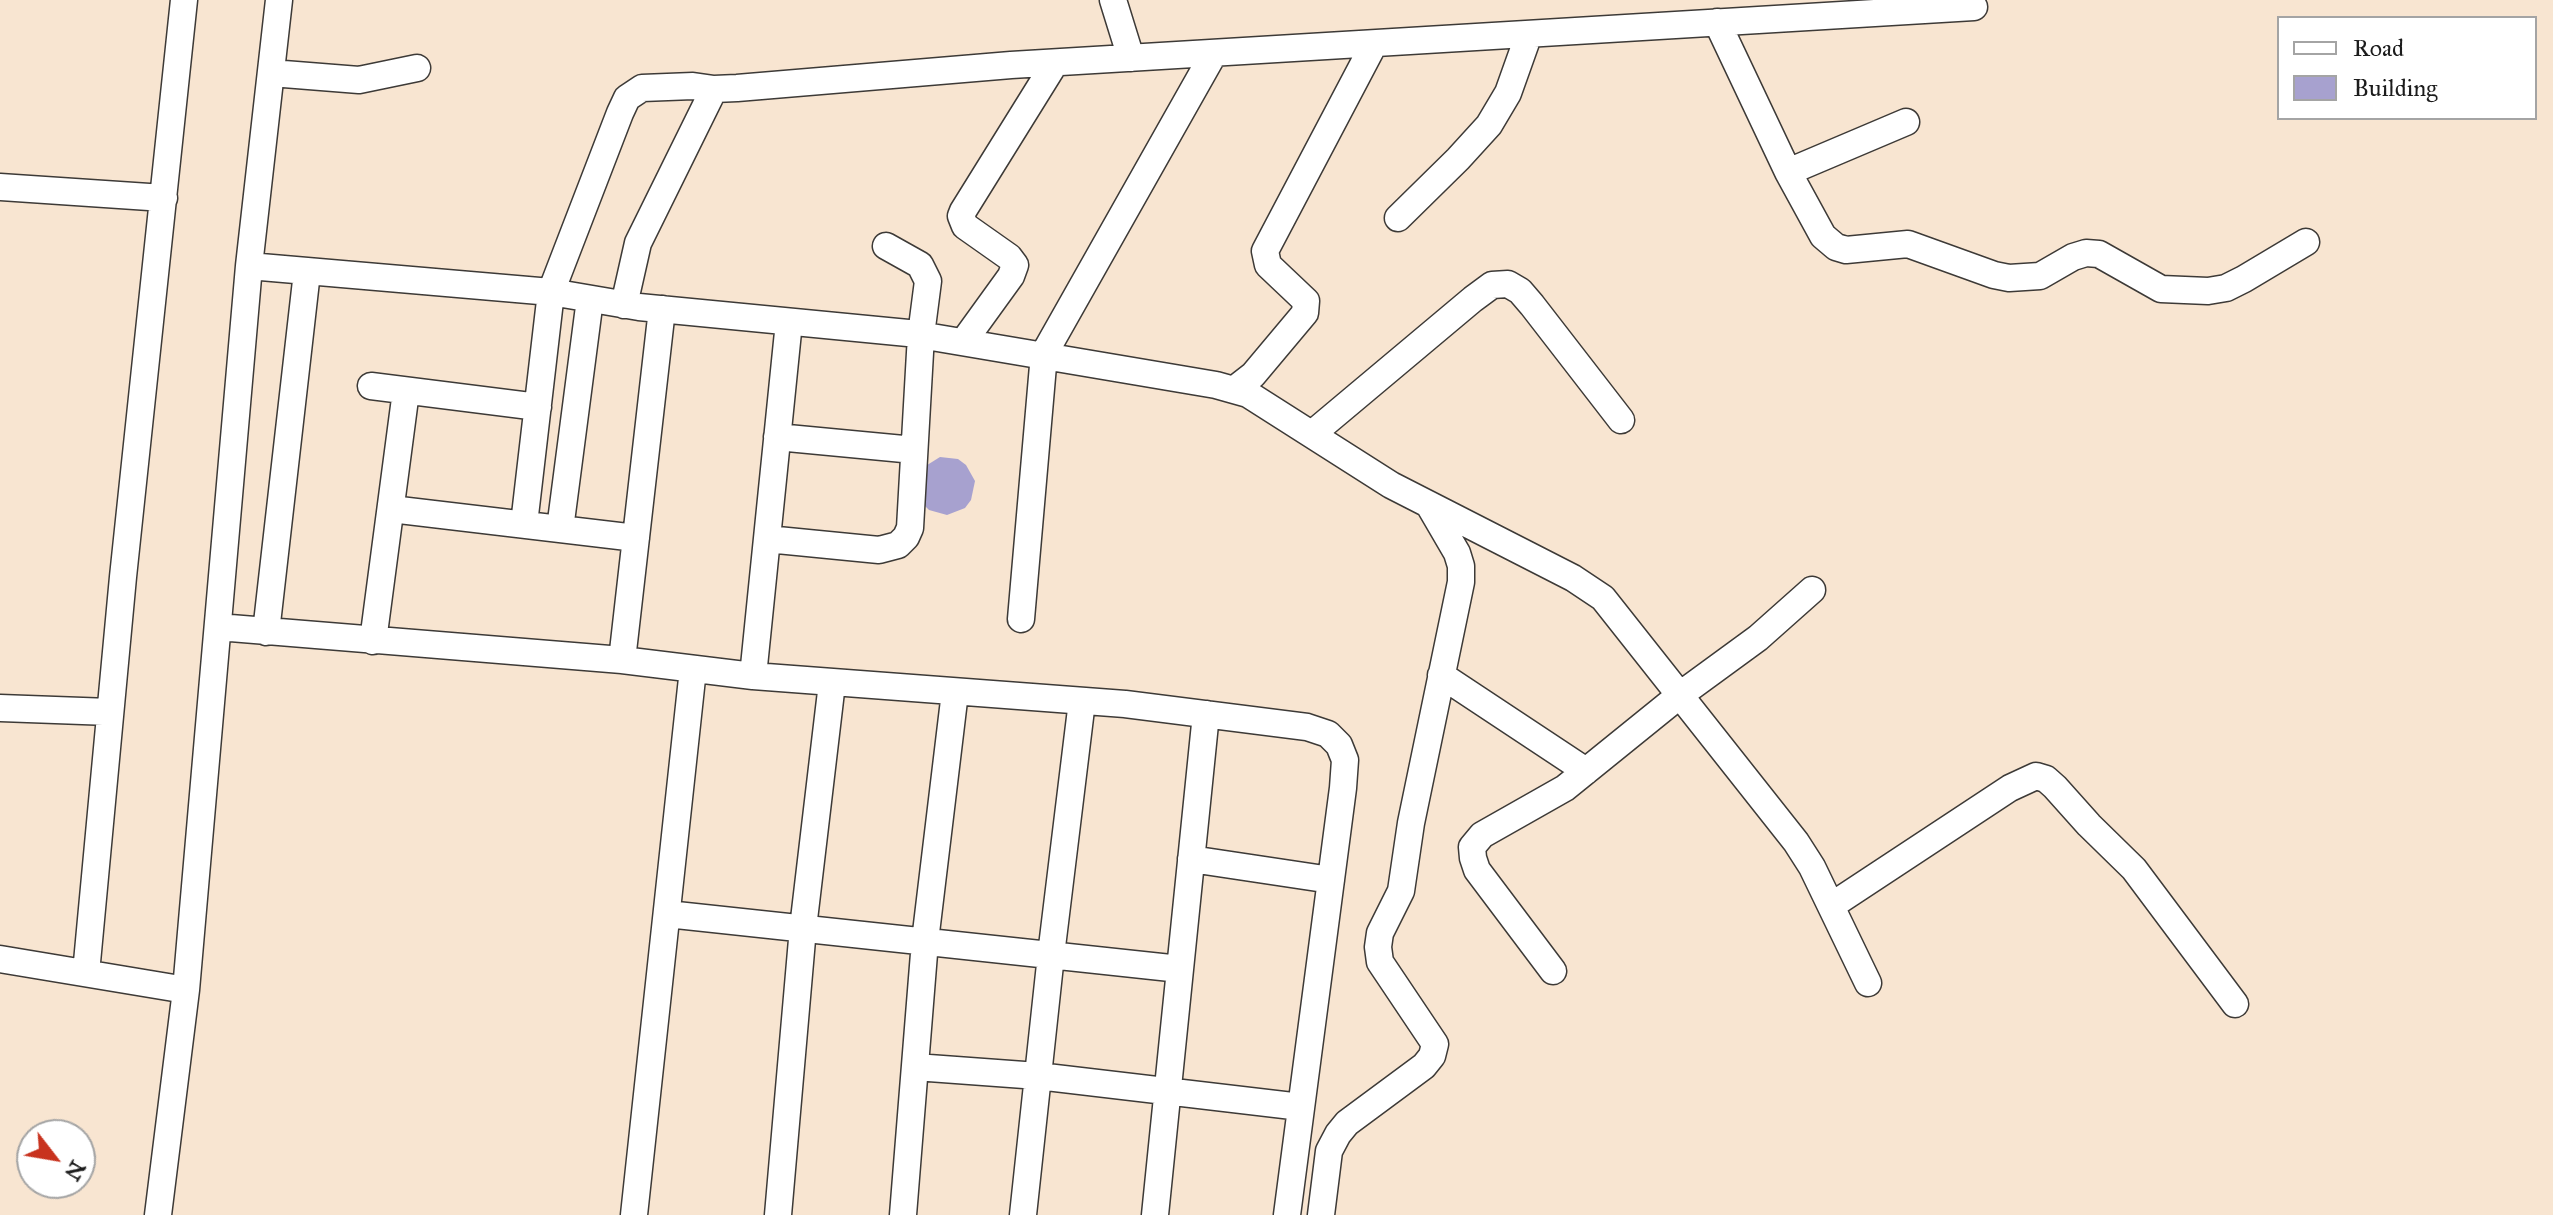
<!DOCTYPE html>
<style>
body{margin:0}
#map{position:relative;width:2553px;height:1215px;overflow:hidden;background:#f8e5d1;font-family:"IM FELL Great Primer",serif}
canvas{display:block}
.legend{position:absolute;left:2277px;top:16px;width:260px;height:104px;box-sizing:border-box;background:#fff;border:2px solid #a4a4a4;margin:0;padding:10px 14px;list-style:none;font-size:24px;color:#1c1c1c}
.legend li{display:flex;align-items:center;gap:16px;height:40px}
.legend b{width:40px;border:2px solid #a4a4a4}
.north{position:absolute;left:16px;top:1119px;width:80px;height:80px;box-sizing:border-box;background:#fff;border:2px solid #a4a4a4;border-radius:50%;rotate:121deg;font-size:22px;font-weight:700;line-height:32px;text-align:center;color:#1c1c1c}
.north::after{content:'';display:block;margin:auto;width:28px;height:36px;background:#c8321e;clip-path:polygon(50% 0,100% 100%,50% 72%,0 100%)}
</style>
<div id="map">
<canvas width="2553" height="1215"></canvas>
<ul class="legend">
<li><b style="height:10px;background:#fff"></b>Road</li>
<li><b style="height:22px;background:#a7a1cf"></b>Building</li>
</ul>
<div class="north">N</div>
</div>
<script>
const c = document.querySelector('canvas').getContext('2d');
c.lineJoin = 'round';
function fillPath(path, color) {
  c.fillStyle = color;
  c.fill(path, 'evenodd');
}
function poly(rows) {
  const path = new Path2D();
  for (const r of rows) {
    path.moveTo(r[0], r[1]);
    for (let i = 2; i < r.length; i += 2) path.lineTo(r[i], r[i + 1]);
  }
  return path;
}
function trace(path, color, width, dash) {
  c.strokeStyle = color;
  c.lineWidth = width;
  c.lineCap = dash ? 'butt' : 'round';
  c.setLineDash(dash || []);
  c.stroke(path);
}
fillPath(poly([
 [940,457,958,459,966,465,975,481,971,500,965,508,947,515,929,510,922,503,924,467]
]), '#a7a1cf');
const minor = poly([
 [1113,0,1131,58],
 [1717,22,1788,172,1823,236,1836,247,1846,250,1908,244,1994,275,2009,278,2040,276,2073,257,2086,253,2099,254,2161,289,2208,291,2226,288,2244,279,2306,242],
 [271,73,359,80,417,68],
 [1788,172,1906,122],
 [0,187,164,198],
 [1398,218,1458,159,1489,125,1508,93,1529,34],
 [249,266,551,292,639,307,908,333,1216,385,1248,394,1391,485,1573,578,1603,598,1796,842,1812,867,1868,983],
 [624,305,638,243,714,89],
 [964,341,1011,276,1015,265,1009,257,965,226,961,216,963,211,1055,63],
 [371,386,538,407],
 [1235,389,1253,375,1305,313,1306,301,1268,265,1265,251,1374,44],
 [1312,434,1473,299,1492,285,1508,284,1520,291,1532,305,1621,420],
 [777,437,914,450],
 [391,509,636,538],
 [524,524,551,292,620,113,627,98,642,88,693,86,714,89,737,88,1011,65,1974,7],
 [560,529,590,299],
 [767,539,879,550,898,545,906,537,910,528,921,335,928,281,920,265,886,246],
 [1021,619,1044,354,1214,53],
 [218,627,622,660,753,676,1125,704,1307,727,1328,734,1339,745,1345,760,1343,788,1287,1215],
 [266,632,307,272],
 [373,641,406,391],
 [622,660,662,309],
 [1441,675,1586,771],
 [753,676,789,322],
 [0,708,110,712],
 [1191,859,1331,880],
 [1831,906,2010,788,2036,776,2046,779,2055,787,2089,825,2134,869,2235,1004],
 [667,914,1180,969],
 [0,959,186,990],
 [1553,971,1477,870,1473,858,1472,847,1482,835,1565,788,1680,695,1758,638,1812,590],
 [86,973,123,577,184,0],
 [915,1067,1038,1076,1301,1107],
 [158,1215,186,990,249,266,279,0],
 [634,1215,693,669],
 [778,1215,803,928,832,683],
 [903,1215,925,941,955,692],
 [1023,1215,1051,955,1082,701],
 [1155,1215,1206,714],
 [1321,1215,1329,1151,1338,1134,1347,1123,1424,1066,1432,1056,1435,1044,1380,962,1378,947,1380,933,1401,891,1411,823,1461,582,1461,566,1457,553,1429,505]
]);
trace(minor, '#3d3a37', 29);
trace(minor, '#fff', 26);
</script>
